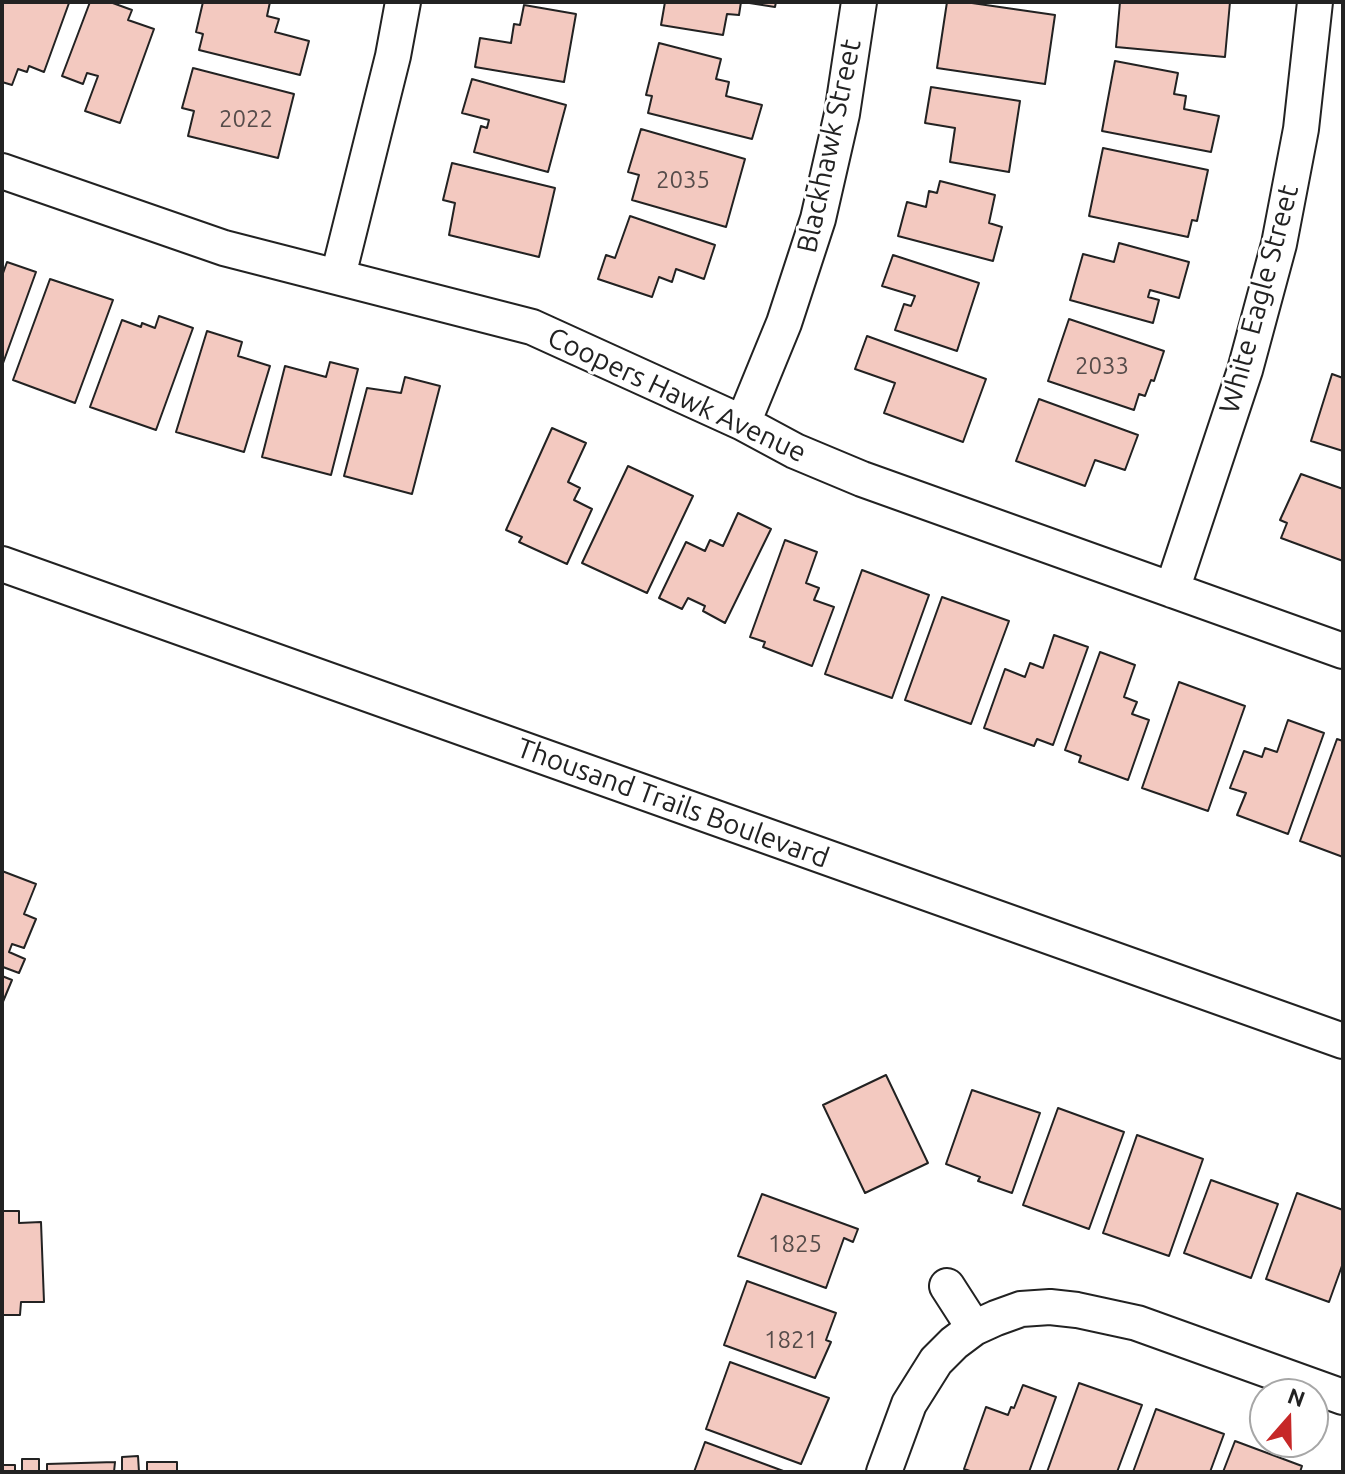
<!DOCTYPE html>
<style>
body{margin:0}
#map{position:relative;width:1345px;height:1474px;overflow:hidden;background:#fff;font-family:Ubuntu,sans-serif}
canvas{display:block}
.frame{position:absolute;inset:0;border:4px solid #222;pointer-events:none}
.north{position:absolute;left:1249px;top:1378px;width:80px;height:80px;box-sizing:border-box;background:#fff;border:2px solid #a7a7a7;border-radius:50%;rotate:20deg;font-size:22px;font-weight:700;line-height:32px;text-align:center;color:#222}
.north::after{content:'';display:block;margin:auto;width:28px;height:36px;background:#c62828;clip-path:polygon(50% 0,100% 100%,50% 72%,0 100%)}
</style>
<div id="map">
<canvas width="1345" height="1474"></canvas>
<div class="frame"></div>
<div class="north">N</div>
</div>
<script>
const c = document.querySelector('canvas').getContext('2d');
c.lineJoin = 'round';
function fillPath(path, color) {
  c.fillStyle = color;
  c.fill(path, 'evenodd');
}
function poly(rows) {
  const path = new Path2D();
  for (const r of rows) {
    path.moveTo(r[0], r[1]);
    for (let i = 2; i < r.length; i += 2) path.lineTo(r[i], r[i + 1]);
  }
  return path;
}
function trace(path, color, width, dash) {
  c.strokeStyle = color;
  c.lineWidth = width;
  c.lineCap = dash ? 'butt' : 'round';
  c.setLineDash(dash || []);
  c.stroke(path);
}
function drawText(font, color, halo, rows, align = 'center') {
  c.font = font + ' Ubuntu,sans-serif';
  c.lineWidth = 6;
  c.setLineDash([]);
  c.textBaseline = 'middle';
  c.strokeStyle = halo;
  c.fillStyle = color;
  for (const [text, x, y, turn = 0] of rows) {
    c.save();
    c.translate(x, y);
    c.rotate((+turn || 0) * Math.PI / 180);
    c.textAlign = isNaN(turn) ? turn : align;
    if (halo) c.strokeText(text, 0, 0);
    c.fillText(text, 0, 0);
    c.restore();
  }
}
const building = poly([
 [3,2,69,3,44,72,29,66,27,72,18,69,12,85,2,82,3,2],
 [90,2,110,2,132,10,128,20,154,29,120,123,85,111,98,76,87,73,83,84,62,76,90,2],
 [203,2,270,2,267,16,279,19,275,32,309,41,300,75,199,50,203,34,196,32,203,2],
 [665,2,741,2,739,15,727,14,723,35,661,25,665,2],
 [743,2,776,2,775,7,743,2],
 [947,2,965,2,1055,15,1045,84,937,68,947,2],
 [1120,2,1230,2,1225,57,1116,47,1120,2],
 [524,5,576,14,564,82,475,67,480,38,511,43,514,24,520,25,524,5],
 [659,43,721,59,716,79,729,82,726,96,762,105,752,139,648,113,652,96,646,95,659,43],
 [1115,61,1178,73,1174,94,1186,96,1184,109,1219,116,1211,152,1102,131,1115,61],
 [193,68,294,94,278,158,188,136,194,111,182,108,193,68],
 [472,79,566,105,548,172,474,152,481,126,487,128,489,120,462,113,472,79],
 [931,87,1020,101,1009,172,950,162,955,128,925,123,931,87],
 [641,129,745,159,726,227,632,200,639,175,628,172,641,129],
 [1103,148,1208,170,1197,221,1192,220,1188,237,1089,216,1103,148],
 [452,163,555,188,539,257,449,235,455,203,443,200,452,163],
 [940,181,995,195,989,223,1002,227,993,261,898,236,907,202,926,207,929,191,937,193,940,181],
 [630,216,715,245,704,279,676,269,672,282,659,277,652,297,598,279,606,255,615,258,630,216],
 [1119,243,1189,262,1179,298,1150,290,1148,297,1159,300,1153,323,1070,300,1083,254,1114,262,1119,243],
 [893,255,979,283,957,351,895,330,904,304,911,306,915,296,882,286,893,255],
 [7,262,36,272,2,366,2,276,7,262],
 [50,279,113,300,75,403,13,380,50,279],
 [159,316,193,328,156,430,90,407,122,320,141,327,142,323,155,328,159,316],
 [1069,319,1164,351,1154,381,1151,380,1145,396,1139,394,1134,410,1048,381,1069,319],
 [207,331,242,342,238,356,270,366,244,452,176,432,207,331],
 [867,336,986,379,963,442,884,413,895,383,855,369,867,336],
 [330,362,358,369,331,475,262,457,285,366,326,377,330,362],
 [1332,374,1343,378,1343,451,1311,441,1332,374],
 [405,377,440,386,412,494,344,476,367,388,401,393,405,377],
 [1039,399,1138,435,1125,470,1095,460,1085,486,1016,461,1039,399],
 [552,428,586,443,568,482,580,488,574,500,592,509,567,564,519,542,522,537,506,530,552,428],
 [628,466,693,496,647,593,582,563,628,466],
 [1301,474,1343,489,1343,561,1281,538,1287,523,1280,520,1301,474],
 [738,513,771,529,725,623,703,611,705,606,688,598,682,609,659,598,686,542,705,551,710,540,723,546,738,513],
 [785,540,817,552,806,583,819,588,814,600,834,607,812,666,763,647,765,642,750,637,785,540],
 [862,570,929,595,892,698,825,674,862,570],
 [942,597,1009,621,971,724,905,700,942,597],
 [1054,635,1088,647,1053,745,1037,739,1034,746,984,728,1005,669,1025,677,1030,663,1043,668,1054,635],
 [1100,652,1135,665,1124,697,1137,702,1132,714,1149,720,1128,780,1079,762,1081,756,1065,750,1100,652],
 [1179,682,1245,706,1208,811,1142,788,1179,682],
 [1288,720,1324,733,1288,834,1237,815,1246,793,1230,788,1244,751,1262,757,1265,748,1277,752,1288,720],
 [1337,739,1343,741,1343,857,1300,841,1337,739],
 [2,871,36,884,24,914,36,919,24,948,12,944,9,952,25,959,19,973,3,967,2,970,2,871],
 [2,976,12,980,2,1004,2,976],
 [886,1075,928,1163,865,1193,823,1105,886,1075],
 [972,1090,1040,1113,1012,1193,978,1181,980,1177,946,1164,972,1090],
 [1058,1108,1124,1132,1089,1229,1023,1205,1058,1108],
 [1137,1135,1203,1159,1169,1256,1103,1233,1137,1135],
 [1211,1180,1278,1204,1251,1278,1184,1253,1211,1180],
 [1297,1193,1343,1210,1343,1263,1329,1302,1266,1279,1297,1193],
 [762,1194,858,1229,853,1242,844,1238,826,1288,738,1256,762,1194],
 [2,1211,19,1211,19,1223,41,1222,44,1302,21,1302,20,1315,2,1315,2,1211],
 [747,1281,836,1313,826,1340,831,1342,815,1378,724,1345,747,1281],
 [730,1362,829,1398,801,1464,706,1429,730,1362],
 [1079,1383,1142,1405,1117,1472,1047,1472,1079,1383],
 [1023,1385,1056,1397,1029,1472,973,1472,964,1469,986,1407,1008,1415,1011,1407,1014,1408,1023,1385],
 [1156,1409,1224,1434,1210,1472,1133,1472,1156,1409],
 [1235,1441,1302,1466,1300,1472,1223,1472,1235,1441],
 [705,1442,786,1472,694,1472,705,1442],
 [138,1456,139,1472,122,1472,122,1457,138,1456],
 [22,1459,39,1459,39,1472,22,1472,22,1459],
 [115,1462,114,1472,47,1472,47,1464,115,1462],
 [147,1462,177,1462,177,1472,147,1472,147,1462],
 [2,1465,15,1465,15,1472,2,1472,2,1465]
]);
fillPath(building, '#f3c9c0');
trace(building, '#222', 2);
const street = poly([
 [2,171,224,248,532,327,743,423,795,451,862,479,1343,651],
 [338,276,393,56,403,2],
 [743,423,784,323,818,219,842,114,859,2],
 [2,564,1343,1041],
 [1172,590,1245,370,1279,244,1301,129,1315,2],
 [947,1286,974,1328],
 [884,1472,909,1404,936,1361,954,1343,974,1328,996,1318,1021,1309,1050,1307,1077,1310,1137,1323,1343,1397]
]);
trace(street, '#222', 38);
trace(street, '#fff', 34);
drawText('24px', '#564c4a', null, [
 ["2022",246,119],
 ["2035",683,180],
 ["2033",1102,366],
 ["1825",795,1244],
 ["1821",791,1340]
]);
drawText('28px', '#222', '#fff', [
 ["Blackhawk Street",829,146,-78],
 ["White Eagle Street",1259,299,-75],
 ["Coopers Hawk Avenue",677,395,25],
 ["Thousand Trails Boulevard",673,803,20]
]);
</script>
